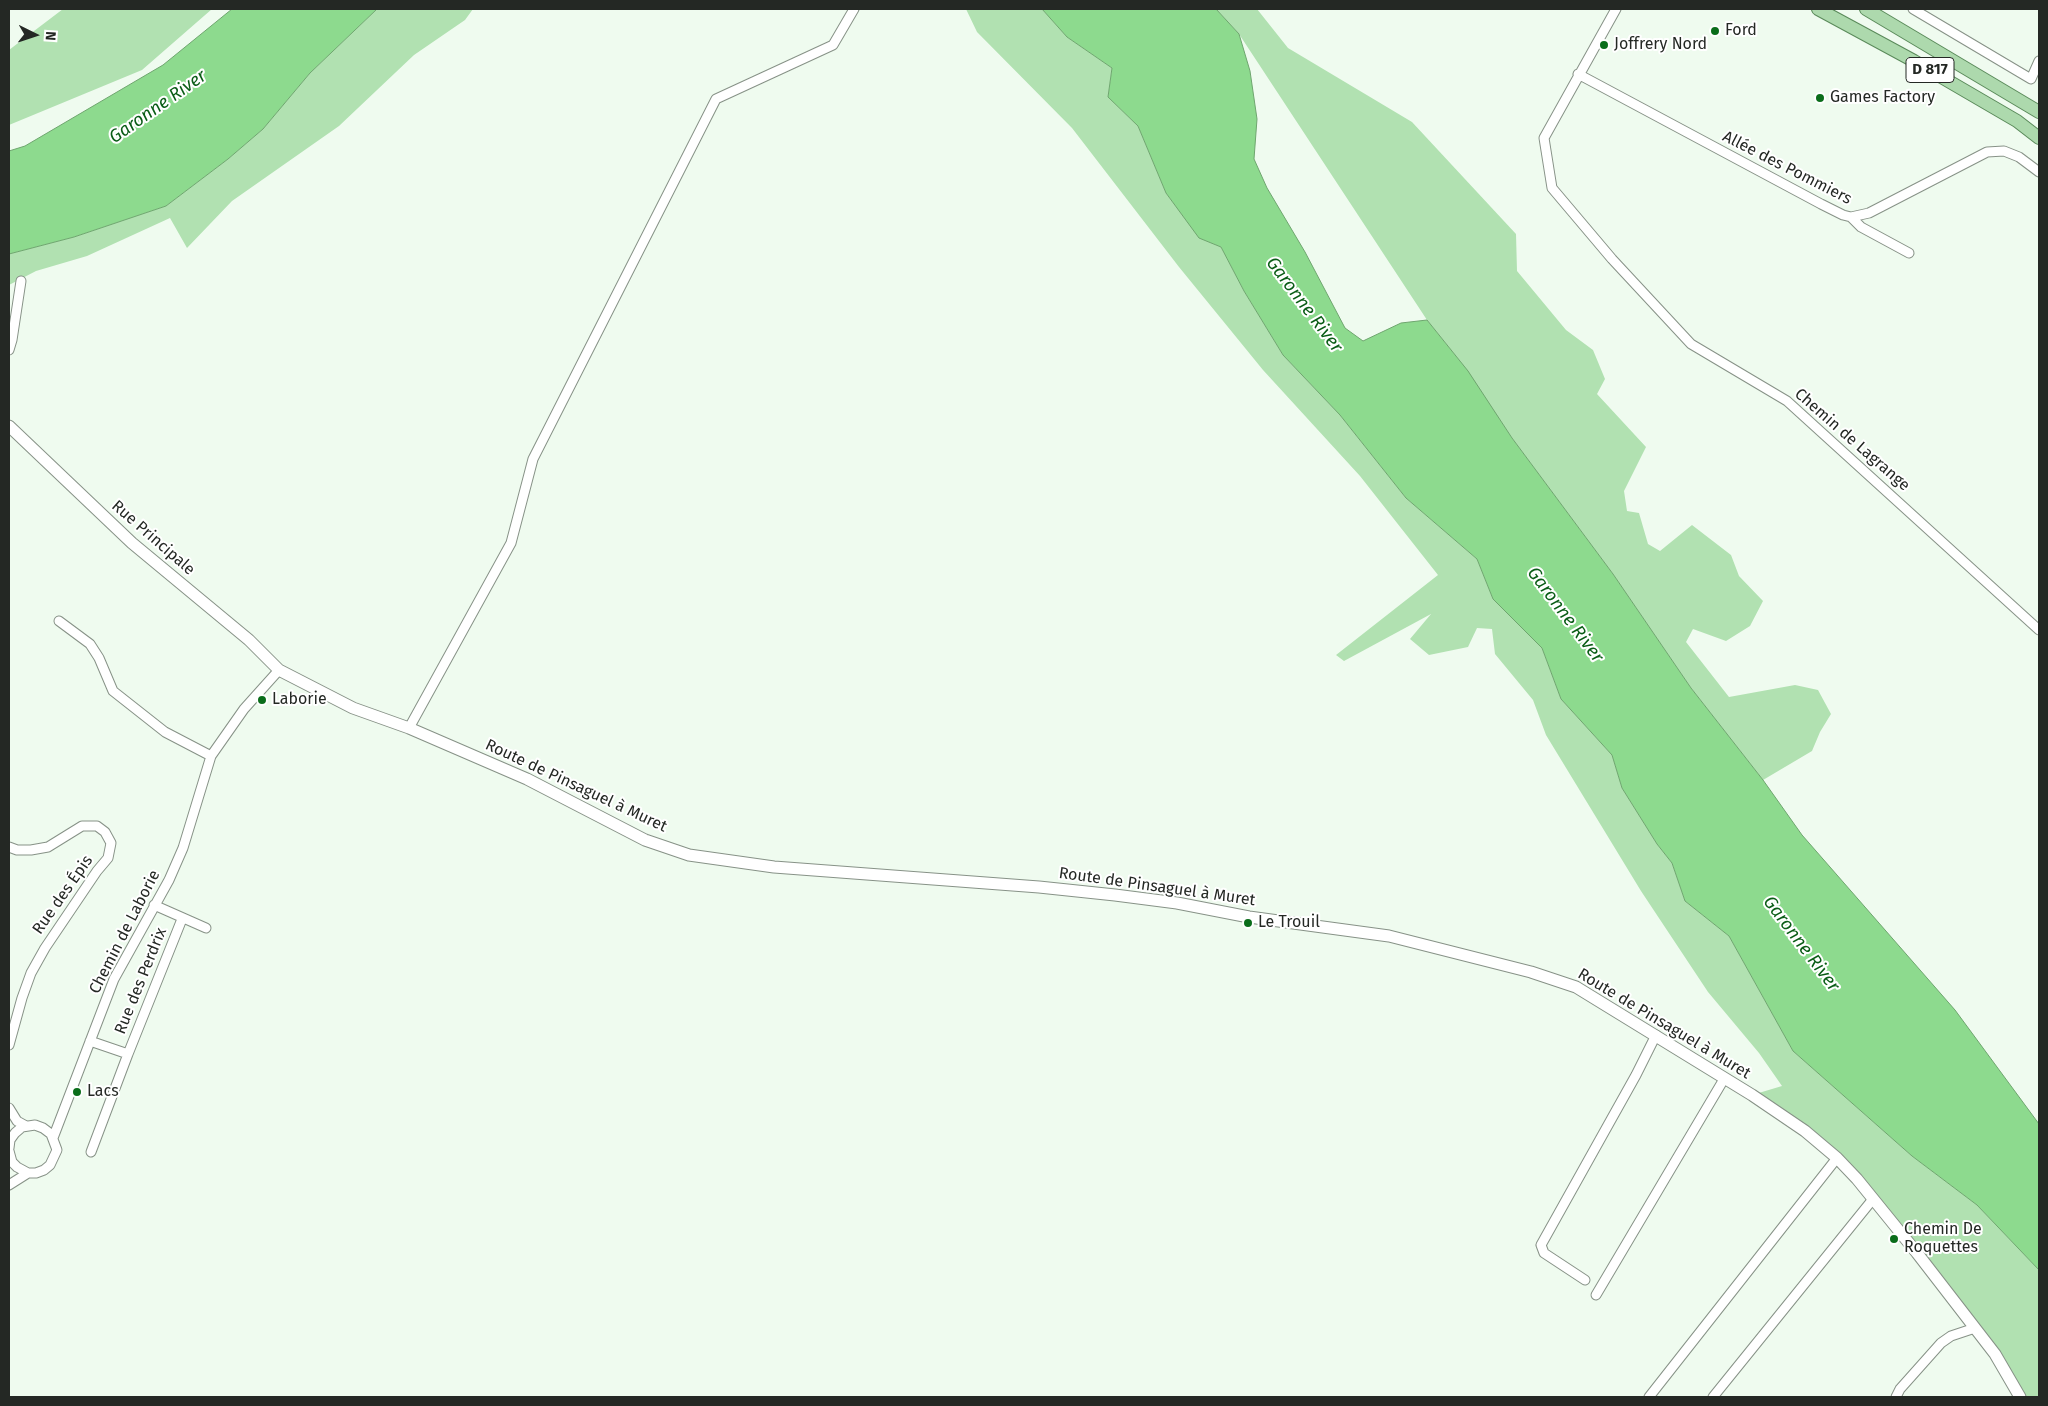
<!DOCTYPE html>
<meta charset="utf-8">
<style>
body{margin:0}
#map{position:relative;width:2048px;height:1406px;overflow:hidden;background:#effbef;font-family:"Fira Sans",sans-serif}
canvas{display:block}
.frame{position:absolute;inset:0;border:10px solid #242824;pointer-events:none}
.north{position:absolute;left:10px;top:10px;width:50px;height:50px;-webkit-text-stroke:4px #fff;paint-order:stroke;rotate:94deg;font-size:14px;font-weight:700;line-height:20px;text-align:center;color:#242824}
.north::after{content:'';display:block;margin:auto;width:18px;height:22px;background:#242824;clip-path:polygon(50% 0,100% 100%,50% 72%,0 100%)}
</style>
<div id="map">
<canvas width="2048" height="1406"></canvas>
<div class="frame"></div>
<div class="north">N</div>
</div>
<script>
const c = document.querySelector('canvas').getContext('2d');
c.lineJoin = 'round';
function fillPath(path, color) {
  c.fillStyle = color;
  c.fill(path, 'evenodd');
}
function poly(rows) {
  const path = new Path2D();
  for (const r of rows) {
    path.moveTo(r[0], r[1]);
    for (let i = 2; i < r.length; i += 2) path.lineTo(r[i], r[i + 1]);
  }
  return path;
}
function trace(path, color, width, dash) {
  c.strokeStyle = color;
  c.lineWidth = width;
  c.lineCap = dash ? 'butt' : 'round';
  c.setLineDash(dash || []);
  c.stroke(path);
}
function drawText(font, color, halo, rows, align = 'center') {
  c.font = font + ' "Fira Sans",sans-serif';
  c.lineWidth = 4;
  c.setLineDash([]);
  c.textBaseline = 'middle';
  c.strokeStyle = halo;
  c.fillStyle = color;
  for (const [text, x, y, turn = 0] of rows) {
    c.save();
    c.translate(x, y);
    c.rotate((+turn || 0) * Math.PI / 180);
    c.textAlign = isNaN(turn) ? turn : align;
    if (halo) c.strokeText(text, 0, 0);
    c.fillText(text, 0, 0);
    c.restore();
  }
}
fillPath(poly([
 [63,9,212,9,142,70,9,125,9,50],
 [377,9,473,9,465,20,414,55,339,126,232,201,187,248,170,218,87,256,36,271,9,285,9,254,74,237,166,206,228,159,263,129,310,73],
 [966,9,1042,9,1067,37,1112,68,1108,97,1138,126,1166,193,1199,237,1221,247,1244,291,1283,355,1340,415,1406,498,1477,559,1493,599,1542,648,1561,699,1612,755,1622,788,1657,844,1672,863,1685,901,1729,936,1793,1051,1912,1156,1977,1205,2039,1270,2039,1397,2020,1397,1857,1179,1752,1095,1782,1086,1759,1053,1708,992,1641,891,1546,735,1533,700,1495,654,1492,629,1477,628,1468,647,1429,655,1410,639,1431,614,1344,661,1336,655,1438,575,1360,476,1263,370,1179,267,1072,128,977,32],
 [1216,9,1257,9,1288,48,1412,122,1516,234,1517,271,1566,330,1593,350,1605,379,1597,394,1646,447,1624,491,1627,511,1639,513,1648,544,1660,551,1692,525,1731,555,1739,576,1763,601,1750,626,1726,641,1693,629,1686,642,1729,697,1795,685,1818,690,1831,714,1820,732,1812,751,1763,780,1691,688,1613,574,1512,438,1459,360,1427,320,1239,34]
]), '#b1e1b1');
const water = poly([
 [232,9,377,9,310,73,263,129,228,159,166,206,74,237,9,254,9,151,25,146,163,65,232,9],
 [1042,9,1216,9,1239,34,1250,71,1257,119,1254,159,1267,188,1305,252,1345,328,1363,341,1401,323,1427,320,1468,371,1512,438,1613,574,1691,688,1763,780,1802,835,1955,1010,2039,1124,2039,1270,1977,1205,1912,1156,1793,1051,1729,936,1685,901,1672,863,1657,844,1622,788,1612,755,1561,699,1542,648,1493,599,1477,559,1406,498,1340,415,1283,355,1244,291,1221,247,1199,238,1166,193,1138,126,1108,97,1112,68,1067,37,1042,9]
]);
fillPath(water, '#8dda8e');
trace(water, '#6ea56e', 1);
const street = poly([
 [1616,9,1544,138,1552,188,1612,259,1691,344,1787,401,2039,630],
 [1913,9,2031,79,2039,61],
 [1578,74,1821,204,1843,215,1851,217,1869,213,1987,152,2004,151,2019,157,2039,172],
 [1851,217,1861,227,1909,253],
 [9,350,12,340,21,281],
 [59,621,90,644,99,658,113,691,165,732,211,756],
 [409,728,511,543,533,459,716,99,833,45,854,9],
 [9,847,17,850,31,850,48,847,82,826,97,826,105,832,111,843,108,858,97,871,45,948,31,973,22,998,9,1045],
 [154,905,206,928],
 [90,1041,128,1054,182,919],
 [9,1108,17,1121,26,1126],
 [53,1138,114,979,169,880,183,848,211,756,244,709,279,670],
 [9,1148,10,1140,15,1133,22,1127,35,1125,43,1128,51,1134,57,1150,50,1165,44,1170,36,1173,28,1173,17,1167,12,1162,9,1151],
 [91,1152,128,1054],
 [9,1185,28,1173],
 [1585,1280,1544,1253,1541,1245,1636,1075,1656,1035],
 [1596,1295,1724,1079],
 [1649,1397,1837,1158],
 [1713,1397,1873,1199],
 [1896,1397,1900,1389,1941,1343,1951,1336,1975,1328]
]);
const secondary = poly([
 [9,426,132,543,249,640,279,670,353,708,409,728,527,779,645,840,689,855,774,867,1039,887,1115,895,1177,903,1249,917,1389,936,1531,972,1576,987,1752,1095,1805,1131,1837,1158,1857,1179,1917,1253,1995,1354,2020,1397]
]);
const primary = poly([
 [1818,9,1914,61,2017,121,2039,138],
 [1866,9,2039,112]
]);
trace(street, '#879287', 11);
trace(secondary, '#879287', 13);
trace(primary, '#5a8a5a', 14);
trace(street, '#fff', 9);
trace(secondary, '#fff', 11);
trace(primary, '#add9ad', 12);
for (const [x, y, r, color] of [
 [1715,31,5,"#0a6d1a"],
 [1604,45,5,"#0a6d1a"],
 [1820,98,5,"#0a6d1a"],
 [262,700,5,"#0a6d1a"],
 [1248,923,5,"#0a6d1a"],
 [77,1092,5,"#0a6d1a"],
 [1894,1239,5,"#0a6d1a"]
]) {
  const dot = new Path2D();
  dot.arc(x, y, r, 0, 2 * Math.PI);
  c.fillStyle = color;
  c.fill(dot);
  trace(dot, '#fff', 2);
}
for (const [x, y, w] of [
 [1930,70,48]
]) {
  const box = new Path2D();
  box.roundRect(x - w / 2, y - 12.5, w, 25, 4);
  c.fillStyle = '#fff';
  c.fill(box);
  trace(box, '#242824', 1);
}
drawText('bold 15px', '#242824', null, [
 ["D 817",1930,70]
]);
drawText('16px', '#242824', '#fff', [
 ["Ford",1725,31],
 ["Joffrery Nord",1614,45],
 ["Games Factory",1830,98],
 ["Laborie",272,700],
 ["Le Trouil",1258,923],
 ["Lacs",87,1092],
 ["Chemin De",1904,1230],
 ["Roquettes",1904,1248]
], 'left');
drawText('16px', '#242824', '#fff', [
 ["Allée des Pommiers",1787,168,27],
 ["Chemin de Lagrange",1852,440,41],
 ["Rue Principale",153,538,41],
 ["Route de Pinsaguel à Muret",576,786,25],
 ["Route de Pinsaguel à Muret",1157,887,8],
 ["Rue des Épis",63,895,-55],
 ["Chemin de Laborie",125,932,-63],
 ["Rue des Perdrix",141,981,-68],
 ["Route de Pinsaguel à Muret",1664,1024,31]
]);
drawText('italic 18px', '#0a5d16', '#fff', [
 ["Garonne River",158,107,-35],
 ["Garonne River",1304,305,53],
 ["Garonne River",1565,615,53],
 ["Garonne River",1801,944,53]
]);
</script>
